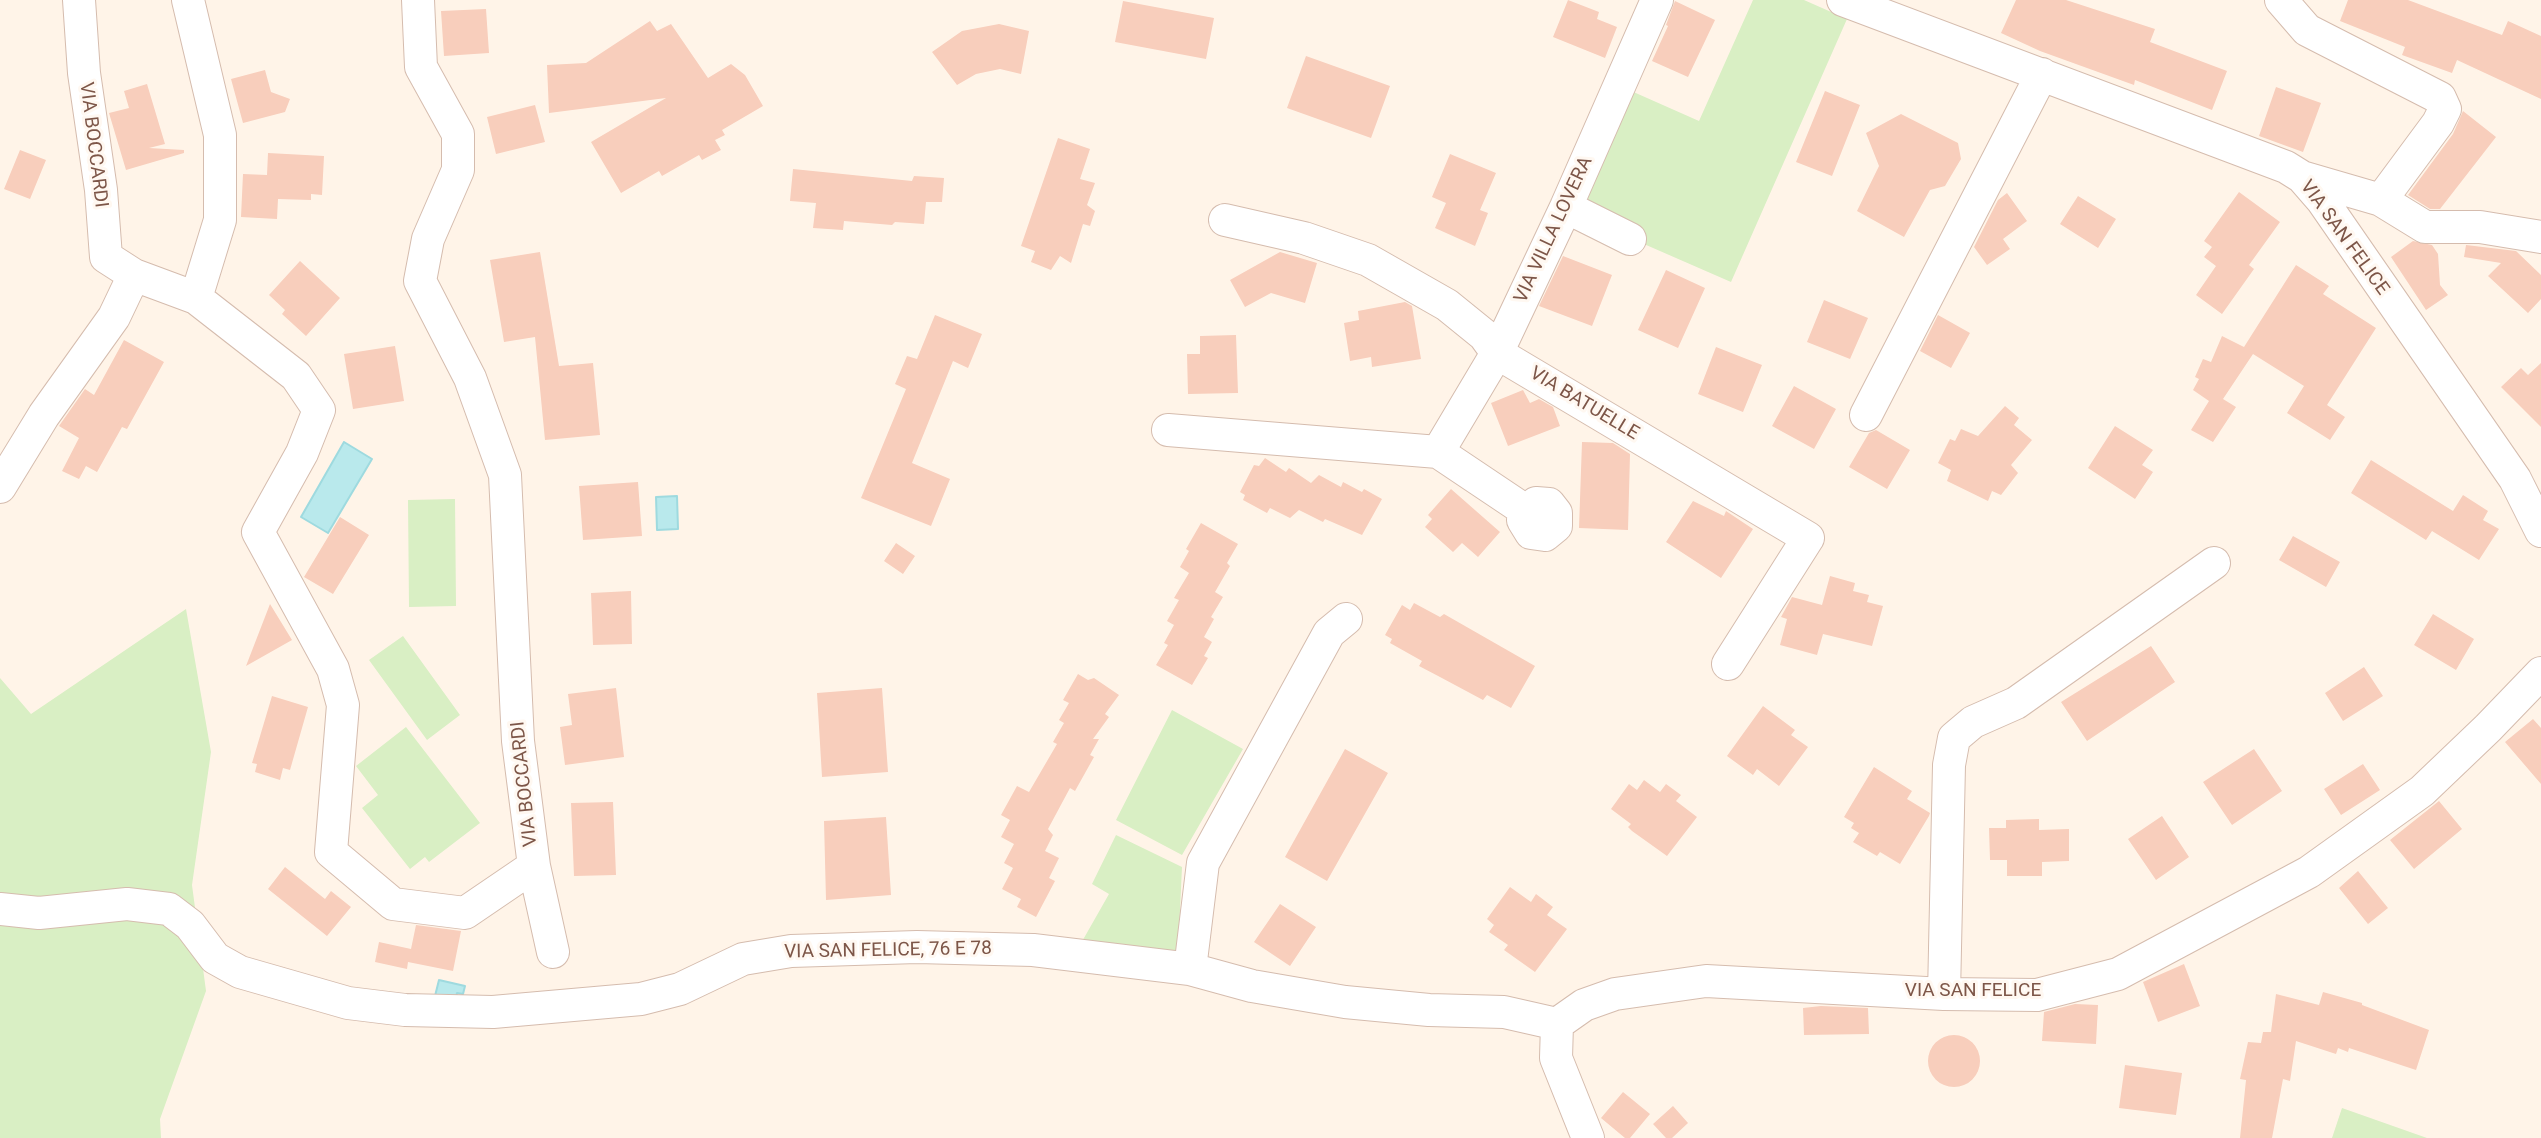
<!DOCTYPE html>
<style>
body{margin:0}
canvas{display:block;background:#fff4e8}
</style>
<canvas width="2541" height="1138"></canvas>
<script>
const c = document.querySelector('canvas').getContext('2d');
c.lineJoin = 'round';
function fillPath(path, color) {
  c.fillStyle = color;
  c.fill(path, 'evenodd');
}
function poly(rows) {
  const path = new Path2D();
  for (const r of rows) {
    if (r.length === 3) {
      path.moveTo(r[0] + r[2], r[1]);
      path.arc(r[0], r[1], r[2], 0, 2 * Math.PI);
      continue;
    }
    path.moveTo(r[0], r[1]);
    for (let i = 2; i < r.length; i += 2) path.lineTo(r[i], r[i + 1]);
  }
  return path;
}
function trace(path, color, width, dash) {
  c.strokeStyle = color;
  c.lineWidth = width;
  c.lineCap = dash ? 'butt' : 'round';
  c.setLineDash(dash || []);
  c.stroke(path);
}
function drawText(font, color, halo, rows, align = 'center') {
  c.font = font + ' Roboto,sans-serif';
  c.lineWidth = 6;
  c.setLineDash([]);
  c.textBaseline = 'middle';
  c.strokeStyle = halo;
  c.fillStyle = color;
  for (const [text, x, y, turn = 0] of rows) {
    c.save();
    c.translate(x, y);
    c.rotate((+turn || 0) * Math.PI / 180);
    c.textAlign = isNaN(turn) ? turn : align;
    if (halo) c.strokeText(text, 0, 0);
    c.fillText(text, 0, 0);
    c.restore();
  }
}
fillPath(poly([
 [1753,0,1804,0,1847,19,1731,282,1637,241,1642,229,1580,202,1629,90,1699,121],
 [455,499,456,606,409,607,408,500],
 [186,609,211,752,192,885,206,991,160,1119,161,1138,0,1138,0,678,31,714],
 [403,636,460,715,427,740,369,660],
 [1172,710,1243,749,1182,855,1116,820],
 [406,727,480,823,429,862,425,857,410,869,362,808,378,795,356,766],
 [1116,835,1182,867,1178,954,1080,945,1109,894,1092,884],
 [2342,1108,2427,1138,2332,1138]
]), '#d9efc4');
const water = poly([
 [344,442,372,459,328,533,301,517,344,442],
 [677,496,678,529,657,530,656,497,677,496],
 [439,980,465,986,463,994,457,993,455,1001,435,996,439,980]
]);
fillPath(water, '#b9e9ec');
trace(water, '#9edadf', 2);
fillPath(poly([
 [1568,0,1599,12,1597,19,1617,27,1605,58,1553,37],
 [2016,0,2066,0,2155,29,2150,42,2227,71,2212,110,2135,80,2134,85,2040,51,2001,33],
 [2348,0,2408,0,2502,35,2508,21,2541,36,2541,99,2457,60,2452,73,2402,55,2405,47,2340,21],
 [1123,1,1214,18,1206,59,1115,42],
 [1675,1,1715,20,1688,77,1652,61,1668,26,1666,25],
 [486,9,489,53,444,56,441,11],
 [650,21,657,31,671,24,708,78,731,64,745,75,763,106,722,130,725,135,715,140,721,150,702,160,699,155,662,176,659,171,621,193,591,142,666,98,549,113,547,65,586,63],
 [999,24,1029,31,1021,74,1000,69,976,74,957,85,932,52,962,31],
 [1306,56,1390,86,1371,138,1287,108],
 [265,70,271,92,290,99,285,112,243,123,231,79],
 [147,84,165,144,149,148,184,150,184,153,126,170,109,113,129,108,124,91],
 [2276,87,2321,103,2303,152,2259,136],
 [1825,91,1860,105,1832,176,1796,162],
 [535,105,545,142,496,154,487,117],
 [2463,111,2496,137,2440,209,2430,209,2408,195,2453,134],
 [1901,114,1958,143,1961,159,1945,186,1930,190,1904,237,1857,211,1879,166,1866,133],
 [1058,138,1090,149,1080,179,1095,183,1087,205,1095,211,1090,226,1083,224,1071,263,1060,256,1051,270,1031,262,1035,251,1021,246],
 [20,150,46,160,30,199,4,189],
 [268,153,324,156,322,195,311,194,311,200,278,199,277,219,241,217,243,174,267,175],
 [1450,154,1496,173,1480,210,1488,213,1475,246,1435,228,1446,203,1432,197],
 [793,169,912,181,914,176,944,178,942,202,926,202,924,224,895,222,892,225,844,221,843,230,813,228,816,203,790,201],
 [2239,192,2280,222,2249,265,2254,269,2222,314,2196,295,2216,266,2204,257,2212,247,2204,241],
 [2007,193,2027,221,2003,239,2010,249,1987,265,1974,247,1998,200],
 [2078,196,2116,219,2098,248,2060,224],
 [2413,241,2432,245,2438,254,2440,285,2448,295,2426,310,2391,257],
 [2466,245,2516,251,2541,275,2541,299,2528,313,2488,276,2501,263,2464,257],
 [540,252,559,366,593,363,600,435,545,440,535,337,504,342,490,260],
 [1280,252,1317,263,1305,303,1271,293,1245,307,1230,280],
 [1563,256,1612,275,1592,326,1539,306],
 [300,261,340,298,306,336,282,314,285,310,269,295],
 [2296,265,2329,286,2323,294,2376,328,2327,405,2345,417,2330,440,2287,413,2304,386,2253,354,2223,399,2236,407,2213,442,2191,430,2209,401,2193,390,2199,379,2195,377,2203,359,2211,362,2222,336,2244,347],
 [1666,270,1705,288,1678,348,1638,330],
 [1824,300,1868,318,1850,359,1807,342],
 [1405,302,1412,306,1421,359,1372,367,1371,357,1350,361,1344,323,1359,320,1358,311],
 [935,315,982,334,968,368,953,361,912,463,950,479,931,526,861,498,906,389,895,384,907,356,917,359],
 [1938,315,1970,333,1951,368,1920,351],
 [1236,335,1238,393,1188,394,1187,354,1200,354,1200,336],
 [124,340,164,362,127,429,122,427,97,472,86,466,79,479,62,471,79,438,59,426,85,389,94,395],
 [395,346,404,401,353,409,344,354],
 [1716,347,1762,365,1743,412,1698,394],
 [2541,363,2541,427,2501,387,2521,368,2528,375],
 [1794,386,1836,409,1814,449,1772,426],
 [1523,390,1530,403,1539,399,1553,407,1560,426,1508,446,1491,403],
 [2005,406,2019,418,2014,425,2032,440,2011,465,2018,473,2001,495,1992,491,1988,501,1947,481,1951,470,1938,463,1950,439,1955,441,1961,429,1978,436],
 [2115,426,2153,450,2142,465,2153,472,2135,499,2088,468],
 [1876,430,1910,450,1887,489,1849,467,1869,433],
 [1582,442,1613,443,1630,454,1628,530,1579,528],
 [1265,458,1286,472,1289,468,1311,483,1319,475,1341,487,1343,482,1362,492,1364,489,1382,499,1362,535,1325,519,1323,522,1299,510,1290,518,1270,508,1267,513,1243,500,1245,495,1240,492,1254,465,1259,466],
 [2371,460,2453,511,2463,495,2488,511,2483,520,2499,529,2479,560,2432,531,2426,540,2351,493],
 [638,482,642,536,583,540,579,486],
 [1451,489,1500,532,1478,557,1462,543,1453,552,1425,527,1432,519,1428,515],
 [1693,501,1724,516,1726,511,1753,529,1721,578,1666,542],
 [340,517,369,535,333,594,304,577],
 [1201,523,1238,544,1227,563,1230,566,1215,592,1223,597,1211,617,1214,619,1204,637,1212,642,1204,656,1208,658,1192,685,1156,665,1168,645,1164,643,1174,625,1167,621,1179,600,1174,598,1189,573,1180,567,1189,551,1186,549],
 [2293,536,2340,562,2326,587,2279,560],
 [896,543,915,556,903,574,884,561],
 [1830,576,1855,583,1853,591,1869,595,1867,602,1883,606,1872,646,1823,634,1817,655,1780,645,1787,619,1781,617,1792,597,1822,605],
 [631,591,632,644,593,645,591,593],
 [1414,603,1440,617,1444,614,1535,666,1511,708,1487,695,1483,700,1440,677,1419,666,1422,661,1390,643,1392,639,1385,635,1402,605,1410,610],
 [270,604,292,640,246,666],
 [2433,614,2474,639,2456,670,2414,645],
 [2151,646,2175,682,2087,741,2061,702],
 [2364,667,2383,696,2343,721,2325,693],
 [1078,674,1088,680,1094,678,1119,695,1105,714,1109,717,1093,739,1099,739,1090,755,1094,757,1075,791,1070,788,1048,829,1053,835,1045,851,1059,858,1049,878,1055,881,1036,917,1017,907,1021,899,1002,889,1013,868,1004,863,1014,844,1001,837,1010,820,1001,815,1017,786,1029,792,1057,744,1053,742,1064,723,1059,720,1069,703,1063,700],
 [616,688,624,757,565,765,560,727,572,725,568,694],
 [882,688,888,772,822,777,817,693],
 [272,696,308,707,290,770,283,768,280,780,255,772,257,764,252,763],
 [1763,706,1795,730,1791,735,1808,747,1779,786,1757,769,1753,775,1727,756],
 [2533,719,2541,728,2541,784,2505,742],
 [1345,749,1388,773,1327,881,1285,857],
 [2254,749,2282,791,2232,825,2203,782],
 [2363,764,2380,790,2341,815,2324,789],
 [1874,767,1912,791,1907,799,1930,813,1929,816,1900,864,1880,852,1877,856,1853,842,1859,833,1851,828,1854,823,1844,817],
 [1644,780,1660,792,1666,784,1681,795,1676,801,1697,817,1667,856,1632,831,1628,827,1631,824,1611,809,1629,784,1637,790],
 [2439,801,2462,829,2414,869,2390,840],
 [613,802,616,875,574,876,571,803],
 [2162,816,2189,857,2156,880,2128,839],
 [886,817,891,895,826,900,824,821],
 [2039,819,2039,830,2069,829,2069,861,2042,862,2042,876,2007,876,2007,860,1990,860,1989,828,2006,828,2006,820],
 [285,867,325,899,331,891,351,907,327,936,268,889],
 [2358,871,2388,908,2368,924,2339,888],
 [1510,887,1531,902,1536,894,1553,907,1547,915,1567,929,1535,972,1504,950,1508,945,1489,932,1494,925,1487,919],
 [1280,904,1316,927,1290,966,1254,942],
 [416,925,461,931,453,971,408,962,407,969,375,962,379,942,411,949],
 [2184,964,2200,1006,2158,1022,2143,982],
 [2323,992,2362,1003,2362,1005,2429,1030,2416,1070,2349,1048,2348,1052,2338,1048,2336,1054,2296,1041,2290,1081,2283,1079,2272,1138,2240,1138,2246,1080,2240,1079,2248,1042,2261,1043,2263,1032,2271,1032,2276,994,2319,1005],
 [2075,1004,2098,1005,2096,1044,2042,1041,2044,1012],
 [1821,1006,1868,1008,1869,1034,1804,1035,1803,1008],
 [1954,1061,26],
 [2125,1065,2182,1073,2176,1115,2119,1108],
 [1623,1092,1650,1114,1630,1138,1625,1138,1601,1118],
 [1673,1106,1688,1123,1672,1138,1666,1138,1653,1124]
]), '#f8cebc');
const minor = poly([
 [79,0,84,73,101,190,106,257,134,275,196,298,296,376,319,410,302,453,258,532,333,669,343,705,331,852,393,904,465,913,534,866,518,741,505,475,470,378,420,281,428,239,458,170,458,134,421,67,418,0],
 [188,0,220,135,220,220,196,298],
 [1843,0,2286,167,2302,177,2322,200,2515,479,2541,531],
 [2281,0,2307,30,2440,98,2445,109,2438,123,2381,200],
 [2302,177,2381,200,2425,227,2480,227,2541,237],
 [1566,207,1630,239],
 [1225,220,1304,238,1368,260,1447,305,1484,335,1497,353,1808,538,1728,664],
 [1866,415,2042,74],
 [1168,430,1438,452,1526,511,1536,503,1549,504,1556,513,1556,526,1545,535,1531,533,1523,520,1526,511],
 [1438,452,1497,353,1566,207,1657,0],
 [0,487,44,415,114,317,134,275],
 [534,866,553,952],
 [0,909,39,913,127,904,169,909,190,925,215,958,240,972,348,1003,405,1010,493,1012,641,999,680,989,743,959,791,951,917,947,1033,950,1190,969,1252,986,1345,1002,1429,1010,1504,1012,1557,1024],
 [1190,969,1203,863,1329,633,1346,619],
 [1944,994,1949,765,1954,738,1973,722,2016,703,2214,563],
 [1588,1138,1556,1058,1557,1024,1584,1005,1615,994,1706,981,1944,994,2037,995,2118,974,2309,872,2422,791,2488,728,2541,673]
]);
trace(minor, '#d5bcae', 34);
trace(minor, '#fff', 32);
drawText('19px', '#7d5648', '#fff8f1', [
 ["VIA BOCCARDI",93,145,83],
 ["VIA VILLA LOVERA",1554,230,-65],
 ["VIA SAN FELICE",2344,238,54],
 ["VIA BATUELLE",1584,404,31],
 ["VIA BOCCARDI",525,784,-96],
 ["VIA SAN FELICE, 76 E 78",888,951,-1],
 ["VIA SAN FELICE",1973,991]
]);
</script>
